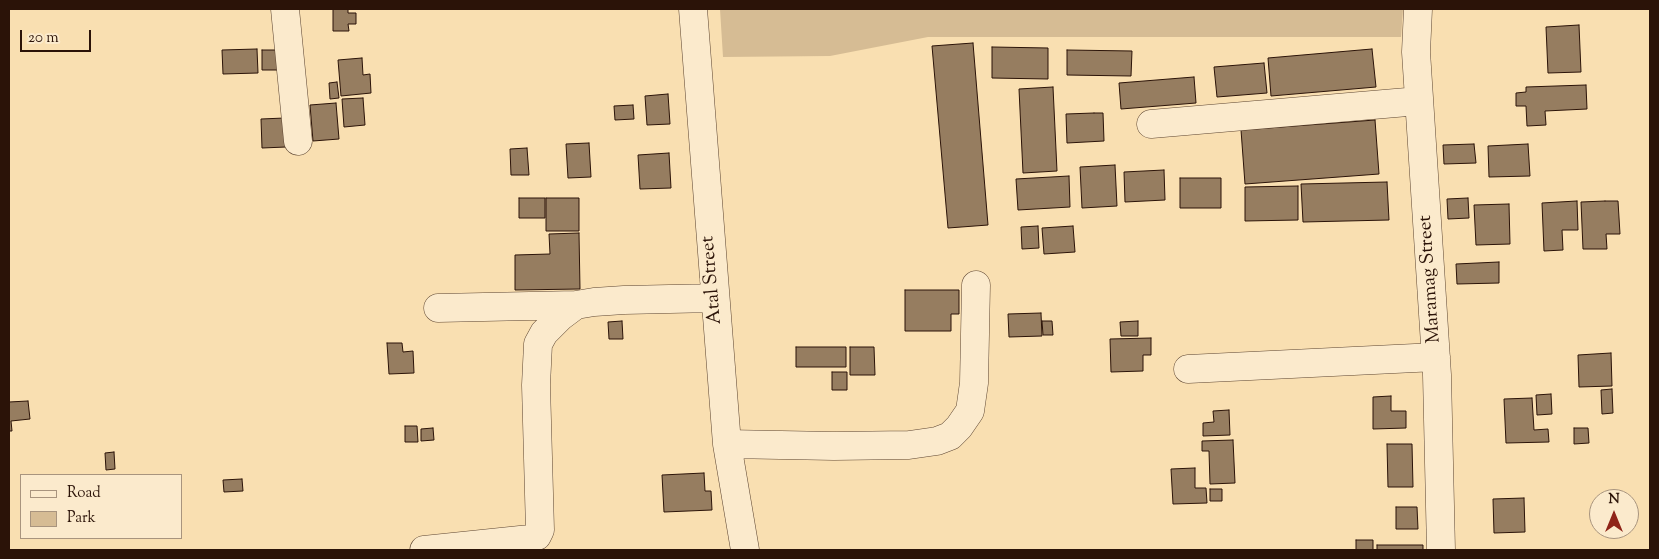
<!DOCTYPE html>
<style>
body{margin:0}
#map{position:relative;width:1659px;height:559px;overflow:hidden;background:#f9dfb1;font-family:"Sorts Mill Goudy",serif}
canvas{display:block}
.frame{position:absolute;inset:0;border:10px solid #2b1308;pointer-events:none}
.legend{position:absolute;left:20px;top:474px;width:162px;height:65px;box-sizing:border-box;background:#fbeacc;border:1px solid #a8947e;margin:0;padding:6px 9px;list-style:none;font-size:15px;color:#2b1308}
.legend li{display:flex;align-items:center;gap:10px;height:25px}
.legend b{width:25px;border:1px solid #a8947e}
.north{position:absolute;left:1589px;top:489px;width:50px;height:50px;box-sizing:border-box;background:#fbeacc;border:1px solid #a8947e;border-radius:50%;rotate:0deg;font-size:14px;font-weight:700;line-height:20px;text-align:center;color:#2b1308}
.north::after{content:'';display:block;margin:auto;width:18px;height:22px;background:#8f2418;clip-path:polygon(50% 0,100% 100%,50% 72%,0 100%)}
.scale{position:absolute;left:20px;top:30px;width:71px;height:22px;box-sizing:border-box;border:2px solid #2b1308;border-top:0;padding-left:6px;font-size:15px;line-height:18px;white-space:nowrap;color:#2b1308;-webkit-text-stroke:4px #fbeacc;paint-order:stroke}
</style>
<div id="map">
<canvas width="1659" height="559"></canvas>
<div class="frame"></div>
<ul class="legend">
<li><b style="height:6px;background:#fbeacc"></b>Road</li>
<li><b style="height:14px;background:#d6bc94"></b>Park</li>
</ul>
<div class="north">N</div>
<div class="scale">20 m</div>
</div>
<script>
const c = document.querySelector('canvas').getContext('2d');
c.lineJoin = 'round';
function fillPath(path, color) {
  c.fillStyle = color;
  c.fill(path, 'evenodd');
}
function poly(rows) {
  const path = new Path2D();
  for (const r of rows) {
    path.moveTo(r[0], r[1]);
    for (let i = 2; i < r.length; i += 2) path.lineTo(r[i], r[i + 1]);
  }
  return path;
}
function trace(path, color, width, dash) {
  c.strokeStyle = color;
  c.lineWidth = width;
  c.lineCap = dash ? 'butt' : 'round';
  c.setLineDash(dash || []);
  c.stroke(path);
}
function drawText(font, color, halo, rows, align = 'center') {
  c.font = font + ' "Sorts Mill Goudy",serif';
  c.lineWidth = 5;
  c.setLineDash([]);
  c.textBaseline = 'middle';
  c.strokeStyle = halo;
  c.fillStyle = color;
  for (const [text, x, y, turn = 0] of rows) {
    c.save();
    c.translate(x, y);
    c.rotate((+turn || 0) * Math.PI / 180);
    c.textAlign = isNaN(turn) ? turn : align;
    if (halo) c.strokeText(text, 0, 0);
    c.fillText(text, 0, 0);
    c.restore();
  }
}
fillPath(poly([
 [720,9,1403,9,1401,37,928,37,830,56,723,57]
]), '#d6bc94');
const building = poly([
 [333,9,348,9,348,13,356,13,356,24,348,24,349,31,333,31,333,9],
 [1579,25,1581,72,1548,73,1546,27,1579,25],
 [973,43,988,225,948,228,932,46,973,43],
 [992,47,1048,48,1048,79,992,78,992,47],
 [257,49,258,73,223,74,222,50,257,49],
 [1372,49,1376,87,1271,96,1268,58,1372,49],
 [262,50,279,50,279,70,262,70,262,50],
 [1067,50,1132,51,1131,76,1067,75,1067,50],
 [362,58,363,75,370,74,371,93,341,96,338,60,362,58],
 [1264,63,1267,93,1217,97,1214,67,1264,63],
 [1194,77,1196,103,1121,109,1119,83,1194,77],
 [337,82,339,98,330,99,329,83,337,82],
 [1586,85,1587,109,1545,111,1546,125,1527,126,1526,106,1516,106,1516,93,1526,92,1526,87,1586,85],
 [1053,87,1057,171,1023,173,1019,89,1053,87],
 [668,94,670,124,647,125,645,96,668,94],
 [363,98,365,125,344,127,342,99,363,98],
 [336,103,339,139,313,141,310,105,336,103],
 [633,105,634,119,615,120,614,106,633,105],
 [1094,113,1103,113,1104,141,1067,143,1066,114,1094,113],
 [285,118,286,147,262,148,261,119,285,118],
 [1375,120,1379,174,1245,184,1241,130,1375,120],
 [589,143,591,177,568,178,566,144,589,143],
 [1474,144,1476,163,1444,164,1443,145,1474,144],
 [1528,144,1530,176,1489,177,1488,146,1528,144],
 [527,148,529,175,511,175,510,149,527,148],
 [669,153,671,188,640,189,638,155,669,153],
 [1115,165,1117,206,1082,208,1080,167,1115,165],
 [1164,170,1165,200,1125,202,1124,172,1164,170],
 [1069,176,1070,207,1018,210,1016,179,1069,176],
 [1180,178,1221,178,1221,208,1180,208,1180,178],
 [1387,182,1389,220,1303,222,1301,184,1387,182],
 [1298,186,1298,220,1245,221,1245,187,1298,186],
 [519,198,545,198,545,218,519,218,519,198],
 [546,198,579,198,579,231,546,231,546,198],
 [1468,198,1469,218,1448,219,1447,199,1468,198],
 [1577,201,1578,230,1562,230,1563,250,1544,251,1542,203,1577,201],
 [1605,201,1618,201,1620,234,1606,234,1607,249,1583,249,1581,202,1605,201],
 [1509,204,1510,244,1476,245,1474,205,1509,204],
 [1038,226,1039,248,1022,249,1021,227,1038,226],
 [1073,226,1075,252,1044,254,1042,228,1073,226],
 [579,233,580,289,515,290,515,255,550,254,549,234,579,233],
 [1499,262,1499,283,1457,284,1456,264,1499,262],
 [905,290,959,290,959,314,951,314,951,331,905,331,905,290],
 [1041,313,1042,336,1009,337,1008,314,1041,313],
 [622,321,623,339,609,339,608,322,622,321],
 [1042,321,1052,321,1053,335,1043,335,1042,321],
 [1138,321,1138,336,1121,336,1120,322,1138,321],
 [1151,338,1151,355,1143,355,1143,371,1111,372,1110,339,1151,338],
 [387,343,402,343,403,352,413,351,414,373,389,374,387,343],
 [796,347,846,347,846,367,796,367,796,347],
 [850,347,874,347,875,375,850,375,850,347],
 [1611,353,1612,386,1579,387,1578,355,1611,353],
 [832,372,847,372,847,390,832,390,832,372],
 [1612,389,1613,413,1602,414,1601,390,1612,389],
 [1551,394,1552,414,1537,415,1536,395,1551,394],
 [1391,396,1391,411,1406,411,1406,428,1373,429,1373,397,1391,396],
 [1532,398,1534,430,1548,429,1549,442,1506,443,1504,399,1532,398],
 [28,401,30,419,11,421,12,431,9,431,9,402,28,401],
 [1229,410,1230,435,1203,436,1203,423,1214,422,1213,411,1229,410],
 [405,426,417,426,418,442,405,442,405,426],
 [433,428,434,440,421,441,421,429,433,428],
 [1574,428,1588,428,1589,443,1574,444,1574,428],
 [1233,440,1235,483,1210,484,1209,451,1202,451,1202,441,1233,440],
 [1387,444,1412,444,1413,487,1388,487,1387,444],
 [114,452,115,469,106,470,105,453,114,452],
 [1195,468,1195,488,1206,488,1207,503,1173,504,1171,469,1195,468],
 [704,473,705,491,711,491,712,510,664,512,662,475,704,473],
 [242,479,243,491,224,492,223,480,242,479],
 [1210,489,1222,489,1222,501,1210,501,1210,489],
 [1524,498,1525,532,1494,533,1493,499,1524,498],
 [1396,507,1417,507,1418,529,1396,529,1396,507],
 [1356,540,1373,540,1373,550,1356,550,1356,540],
 [1377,545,1423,545,1423,550,1377,550,1377,545]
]);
fillPath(building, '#967d60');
trace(building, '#2b1308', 1);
const minor = poly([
 [285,9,298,141],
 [693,9,727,444,745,550],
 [1418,9,1416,52,1437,375,1441,550],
 [1151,124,1419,101],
 [438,308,576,305],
 [1188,369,1436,357],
 [727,444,834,446,909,445,937,441,950,436,959,427,970,411,974,383,976,285],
 [424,550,530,539,537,536,540,530,536,385,538,344,544,333,560,317,576,305,594,302,624,300,715,298]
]);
trace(minor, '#5e4632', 29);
trace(minor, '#fbeacc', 28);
drawText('19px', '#2b1308', '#fbeacc', [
 ["Maramag Street",1431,279,-94],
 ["Atal Street",713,280,-95]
]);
</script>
